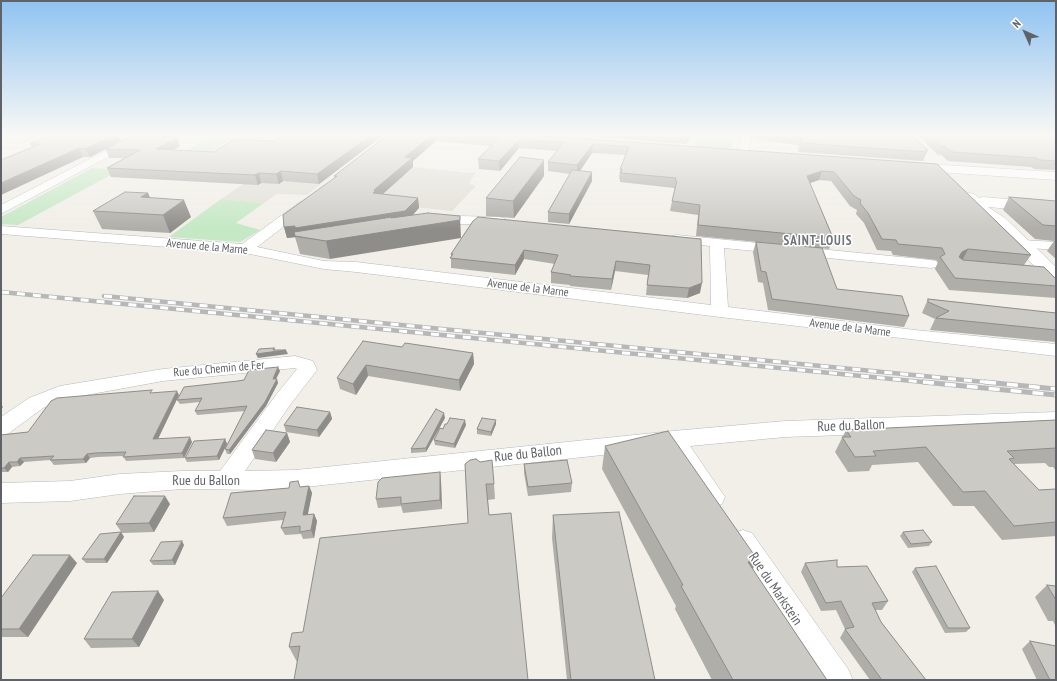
<!DOCTYPE html>
<style>
body{margin:0}
#map{position:relative;width:1057px;height:681px;overflow:hidden;background:#f1efe8;font-family:"PT Sans Narrow",sans-serif}
canvas{display:block}
.frame{position:absolute;inset:0;border:2px solid #5f6368;pointer-events:none}
.north{position:absolute;left:1005px;top:12px;width:40px;height:40px;-webkit-text-stroke:3px #fff;paint-order:stroke;rotate:315deg;font-size:11px;font-weight:700;line-height:16px;text-align:center;color:#5f6368}
.north::after{content:'';display:block;margin:auto;width:14px;height:18px;background:#5f6368;clip-path:polygon(50% 0,100% 100%,50% 72%,0 100%)}
</style>
<div id="map">
<canvas width="1057" height="681"></canvas>
<div class="frame"></div>
<div class="north">N</div>
</div>
<script>
const c = document.querySelector('canvas').getContext('2d');
c.lineJoin = 'round';
function fillPath(path, color) {
  c.fillStyle = color;
  c.fill(path, 'evenodd');
}
function poly(rows) {
  const path = new Path2D();
  for (const r of rows) {
    path.moveTo(r[0], r[1]);
    for (let i = 2; i < r.length; i += 2) path.lineTo(r[i], r[i + 1]);
  }
  return path;
}
function trace(path, color, width, dash) {
  c.strokeStyle = color;
  c.lineWidth = width;
  c.lineCap = dash ? 'butt' : 'round';
  c.setLineDash(dash || []);
  c.stroke(path);
}
function drawText(font, color, halo, rows, align = 'center') {
  c.font = font + ' "PT Sans Narrow",sans-serif';
  c.lineWidth = 3;
  c.setLineDash([]);
  c.textBaseline = 'middle';
  c.strokeStyle = halo;
  c.fillStyle = color;
  for (const [text, x, y, turn = 0] of rows) {
    c.save();
    c.translate(x, y);
    c.rotate((+turn || 0) * Math.PI / 180);
    c.textAlign = isNaN(turn) ? turn : align;
    if (halo) c.strokeText(text, 0, 0);
    c.fillText(text, 0, 0);
    c.restore();
  }
}
fillPath(poly([
 [276,162,341,168,307,195,277,194,264,203,221,199],
 [414,167,469,173,476,172,469,183,476,186,452,211,341,199,406,174]
]), '#e1ded6');
fillPath(poly([
 [214,134,239,134,206,155,180,154],
 [701,134,703,134,735,138,731,149,694,146],
 [92,168,120,170,18,225,1,224,1,217],
 [221,199,264,203,236,223,260,230,240,242,169,237]
]), '#c5e8c5');
const minor = poly([
 [138,134,151,134,1,214,1,205,138,134],
 [571,134,582,134,572,143,566,143,564,141,571,134],
 [743,134,753,134,747,154,742,157,737,154,743,134],
 [304,201,308,202,310,205,308,208,257,247,324,261,356,262,711,305,710,246,672,242,670,239,672,236,677,235,931,260,936,261,938,264,936,267,931,268,724,248,728,307,915,330,1056,344,1056,356,720,317,356,272,324,269,245,253,1,234,1,226,242,244,300,202,304,201],
 [459,216,499,217,504,218,506,221,504,224,499,225,459,224,436,226,431,225,429,222,431,219,436,218,459,216],
 [1022,240,1056,242,1056,250,1017,247,1015,244,1017,241,1022,240],
 [295,356,313,361,317,370,290,405,245,471,296,470,673,431,785,421,1056,412,1056,428,785,437,690,446,725,497,722,504,713,507,704,504,667,448,296,488,262,490,182,489,120,494,70,501,1,503,1,483,70,481,120,474,182,471,220,471,276,395,297,369,295,368,163,381,64,399,43,408,9,433,1,436,1,417,29,398,60,386,163,369,295,356],
 [743,530,752,533,848,669,853,680,818,680,734,549,730,541,734,533,743,530]
]);
const secondary = poly([
 [912,163,1056,172,1056,180,907,170,905,167,907,164,912,163],
 [969,193,974,194,979,198,983,197,1056,203,1056,213,988,207,1005,218,1056,267,1056,283,1049,281,993,224,978,214,964,200,962,197,964,194,969,193]
]);
trace(minor, '#b5b8bc', 1);
trace(secondary, '#b6babf', 1);
fillPath(minor, '#fff');
fillPath(secondary, '#fff');
const railFar1 = poly([
 [1,292,933,383],
 [104,296,995,383]
]);
const rail = poly([
 [923,382,1056,395],
 [985,382,1056,389]
]);
trace(railFar1, '#b6b7b8', 4.5);
trace(rail, '#b6b7b8', 5);
trace(railFar1, '#fff', 3, [8]);
trace(rail, '#fff', 3.5, [11]);
fillPath(poly([
 [118,134,121,141,134,134,163,134,164,136,180,146,173,150,214,152,275,141,284,134,385,134,319,184,283,181,279,184,261,183,258,185,111,177,107,168,124,158,109,158,106,149,90,157,83,157,75,160,32,147,30,144],
 [389,134,518,134,937,164,1031,255,1024,265,1056,279,1056,298,949,290,935,269,938,262,936,260,893,255,891,251,877,250,864,223,856,214,857,210,850,206,831,181,819,180,810,183,833,238,829,249,696,236,698,215,670,211,674,191,674,188,620,182,620,179,619,179,620,169,626,155,592,153,580,171,592,181,569,224,548,222,548,212,570,174,548,171,548,162,557,151,519,148,500,171,479,169,478,159,491,146,436,141,413,161,413,167,383,194,418,198,419,208,330,259,300,254,295,237,287,238,284,227,335,178,334,176],
 [549,134,569,134,567,135],
 [582,134,692,134,686,144,581,136],
 [719,134,742,134,740,137],
 [754,134,911,134,928,150,923,161,798,152,799,145,753,139],
 [916,134,1056,134,1056,170,1034,169,1031,167,948,161,940,154,939,156],
 [544,176,514,218,486,216,486,198],
 [148,193,150,198,191,217,170,233,102,229,93,211],
 [1009,197,1056,201,1056,259,1047,251,1054,241,1035,239,1003,210],
 [701,239,700,293,687,298,646,295,648,275,615,271,611,290,570,286,570,285,551,283,551,272,555,264,524,259,515,275,451,268,451,254],
 [756,242,837,289,909,316,904,327,768,310,763,283,758,282,753,252],
 [928,299,1056,313,1056,342,930,330,935,319,922,313],
 [402,347,473,353,474,364,460,391,368,376,356,395,340,389,337,378],
 [280,371,276,379,278,383,266,406,230,454,227,454,225,449,245,411,197,415,195,411,200,402,180,404,177,400,238,381],
 [154,393,179,395,158,439,192,442,184,458,126,461,123,456,98,457,90,458,86,463,54,465,50,460,24,462,20,466,12,467,8,472,1,472,1,435,28,432],
 [330,412,332,419,319,437,286,432,284,425],
 [445,418,426,452,411,453,411,449],
 [1056,420,1056,471,1053,467,1049,467,1045,463,1014,464,1039,490,1056,489,1056,536,1002,540,974,506,953,506,918,462,872,465,869,471,848,472,835,452,846,430],
 [447,424,466,425,455,448,435,445,434,440],
 [496,424,491,436,477,434,477,429],
 [287,433,290,442,276,462,255,459,252,450],
 [225,439,227,444,219,460,187,462,185,458],
 [605,446,753,570,827,680,712,680,675,609,676,606,602,469],
 [465,464,494,484,495,499,488,500,489,515,297,662,289,647,303,632,468,523],
 [524,464,572,483,571,492,528,496,524,473],
 [440,472,441,481,442,509,403,513,401,506,378,508,376,499],
 [309,486,312,493,308,514,314,514,317,521,314,538,303,539,301,534,285,535,281,528,283,520,227,526,223,518,300,487],
 [170,504,154,532,122,533,116,524],
 [553,515,655,680,567,680,552,538],
 [121,532,124,537,107,563,86,563,82,559],
 [903,532,932,542,929,546,908,548,900,536],
 [184,545,175,565,153,565,150,561],
 [77,563,28,637,1,637,1,598],
 [805,563,837,567,888,601,882,610,875,610,881,622,926,680,870,680,840,638,845,629,836,610,821,611,801,572],
 [915,568,970,628,966,632,945,633,912,572],
 [1047,585,1056,586,1056,627,1053,621,1048,621,1035,597],
 [164,600,139,647,91,648,84,639],
 [1030,641,1056,680,1037,680,1022,649]
]), '#afaea9');
fillPath(poly([
 [115,134,118,134,121,141,90,157,86,149],
 [161,134,163,134,164,136,164,145,177,137,180,146,159,158,156,149,161,136],
 [373,134,385,134,319,184,317,174],
 [433,134,436,134,436,141,413,161,413,167,377,199,373,193,374,190,405,157],
 [688,134,692,134,686,144,687,135],
 [519,140,519,148,500,171,499,161],
 [593,144,592,153,577,175,577,165],
 [79,148,83,157,1,195,1,183],
 [544,160,544,176,514,218,513,201],
 [281,171,283,181,279,184,276,174],
 [822,171,819,180,804,185,807,176],
 [592,172,592,181,569,224,569,214],
 [259,173,261,183,258,185,255,175],
 [148,193,155,210,141,197],
 [418,198,419,208,407,222,460,216,461,238,330,259,326,241,297,237,287,238,284,227],
 [184,200,191,217,170,233,163,215],
 [968,249,962,261,953,268,962,252],
 [524,250,524,259,515,275,515,265],
 [616,261,615,271,611,290,612,279],
 [702,283,700,293,687,298,689,288],
 [274,348,276,351,286,350,288,354,258,358,256,354,273,350],
 [473,353,474,364,460,391,459,380],
 [366,365,368,376,356,395,353,384],
 [278,367,280,371,274,383,273,379],
 [277,379,278,383,266,406,230,454,229,450],
 [177,391,179,395,156,443,153,439],
 [1,404,3,407,1,409],
 [330,412,332,419,319,437,317,430],
 [444,413,445,418,426,452,426,448],
 [465,420,466,425,455,448,454,444],
 [496,420,496,424,491,436,491,432],
 [287,433,290,442,276,462,273,453],
 [190,437,192,442,184,458,182,453],
 [225,439,227,444,219,460,217,456],
 [87,454,90,458,86,463,83,459],
 [20,458,24,462,20,466,17,462],
 [9,462,12,467,8,472,4,468],
 [440,472,441,481,442,509,440,500],
 [309,486,312,493,306,523,303,515],
 [165,496,170,504,154,532,149,523],
 [314,514,317,521,314,538,311,530],
 [121,532,124,537,107,563,104,559],
 [182,541,184,545,175,565,172,560],
 [70,555,77,563,28,637,19,629],
 [757,559,748,582,748,562],
 [158,591,164,600,139,647,132,639]
]), '#8f8d8a');
const building = poly([
 [54,134,115,134,86,149,79,148,1,183,1,160,40,144,30,144,54,134],
 [134,134,161,134,161,136,177,137,156,149,214,152,234,139,275,141,284,134,373,134,317,174,281,171,276,174,259,173,255,175,107,168,140,150,106,149,134,134],
 [389,134,433,134,405,157,412,158,374,190,375,191,373,193,418,198,405,211,295,228,295,226,284,227,283,215,337,176,334,176,389,134],
 [453,134,518,134,937,164,1031,255,968,249,962,252,959,257,963,260,1044,267,1056,279,1056,286,955,278,940,257,945,254,942,248,898,244,896,240,882,239,868,213,860,203,861,200,854,196,834,172,822,171,807,176,833,238,698,225,700,205,672,201,677,181,675,181,676,178,621,173,622,169,620,169,629,147,593,144,577,165,548,162,564,142,519,140,499,161,478,159,499,138,453,134],
 [670,134,688,134,687,135,670,134],
 [782,134,911,134,928,150,925,150,927,152,801,143,802,137,782,134],
 [929,134,1056,134,1056,161,1039,160,1036,158,952,152,944,146,943,147,929,134],
 [520,157,544,160,513,201,486,198,520,157],
 [572,170,592,172,569,214,548,212,572,170],
 [125,192,148,193,141,197,184,200,163,215,93,211,125,192],
 [1009,197,1056,201,1056,226,1043,225,1009,197],
 [428,213,460,216,460,220,326,241,295,236,294,232,392,217,391,218,428,213],
 [478,217,701,239,702,283,689,288,647,285,650,265,616,261,612,279,570,276,571,275,551,272,558,255,524,250,515,265,450,258,453,254,451,254,473,221,478,217],
 [756,242,822,248,837,289,902,296,909,316,772,299,766,272,761,271,756,242],
 [928,299,1056,313,1056,330,936,318,949,311,928,302,928,299],
 [363,341,402,347,405,343,473,353,459,380,366,365,353,384,337,378,363,341],
 [274,348,273,350,286,350,256,354,259,349,274,348],
 [278,367,273,379,277,379,265,402,229,450,225,449,247,406,195,411,202,398,177,400,184,387,238,381,244,380,249,370,278,367],
 [152,390,150,393,177,391,153,439,190,437,182,453,123,457,126,452,95,453,87,454,83,459,50,460,54,456,20,458,17,462,9,462,4,468,1,468,1,435,28,432,51,401,57,398,152,390],
 [297,407,330,412,317,430,284,425,297,407],
 [436,409,444,413,426,448,411,449,436,409],
 [450,418,465,420,454,444,434,440,440,428,443,429,445,424,447,424,450,418],
 [482,418,496,420,491,432,477,429,482,418],
 [1056,420,1056,448,1007,451,1014,458,1009,459,1039,490,1056,489,1056,522,1014,526,985,491,963,492,926,447,873,451,876,456,855,457,842,437,851,437,846,430,1056,420],
 [266,430,287,433,273,453,252,450,266,430],
 [668,431,757,559,748,562,827,680,733,680,681,586,683,585,605,446,668,431],
 [225,439,217,456,185,458,194,441,225,439],
 [476,459,480,462,492,460,494,484,486,484,489,515,511,513,528,680,294,680,300,646,289,647,292,633,303,632,320,538,468,523,465,464,470,460,476,459],
 [567,460,572,483,528,487,524,464,567,460],
 [440,472,440,500,401,504,401,497,376,499,378,482,382,478,440,472],
 [298,481,300,487,309,486,303,515,314,514,311,530,300,532,300,526,281,528,286,512,223,518,231,493,289,488,290,482,298,481],
 [134,496,165,496,149,523,116,524,134,496],
 [619,512,655,680,571,680,553,515,619,512],
 [923,530,932,542,911,544,903,532,923,530],
 [121,532,104,559,82,559,100,534,121,532],
 [182,541,172,560,150,561,161,542,182,541],
 [33,555,70,555,19,629,1,629,1,598,33,555],
 [837,560,837,567,867,566,888,601,872,603,881,622,926,680,882,680,845,629,854,627,841,601,826,603,805,563,837,560],
 [936,566,970,628,948,628,915,568,936,566],
 [1047,585,1056,586,1056,600,1047,585],
 [158,591,132,639,84,639,112,592,158,591],
 [1030,641,1056,646,1056,680,1050,680,1030,641]
]);
fillPath(building, '#cccac5');
trace(building, '#8f8d8a', 1);
const sky = c.createLinearGradient(0, 0, 0, 229);
sky.addColorStop(0, '#8fc3f1');
sky.addColorStop(0.59, '#f9f8f5');
sky.addColorStop(1, '#f9f8f500');
c.fillStyle = sky;
c.fillRect(0, 0, 1057, 229);
drawText('12px', '#5f6368', '#fff', [
 ["Avenue de la Marne",207,247,5],
 ["Avenue de la Marne",528,288,7],
 ["Avenue de la Marne",850,328,7],
 ["Rue du Chemin de Fer",219,369,-5]
]);
c.letterSpacing = '1px';
drawText('bold 13px', '#70757a', '#fff', [
 ["SAINT-LOUIS",818,241]
]);
c.letterSpacing = '0px';
drawText('14px', '#5f6368', '#fff', [
 ["Rue du Ballon",851,426,-2],
 ["Rue du Ballon",528,454,-6],
 ["Rue du Ballon",206,481],
 ["Rue du Markstein",775,589,56]
]);
</script>
